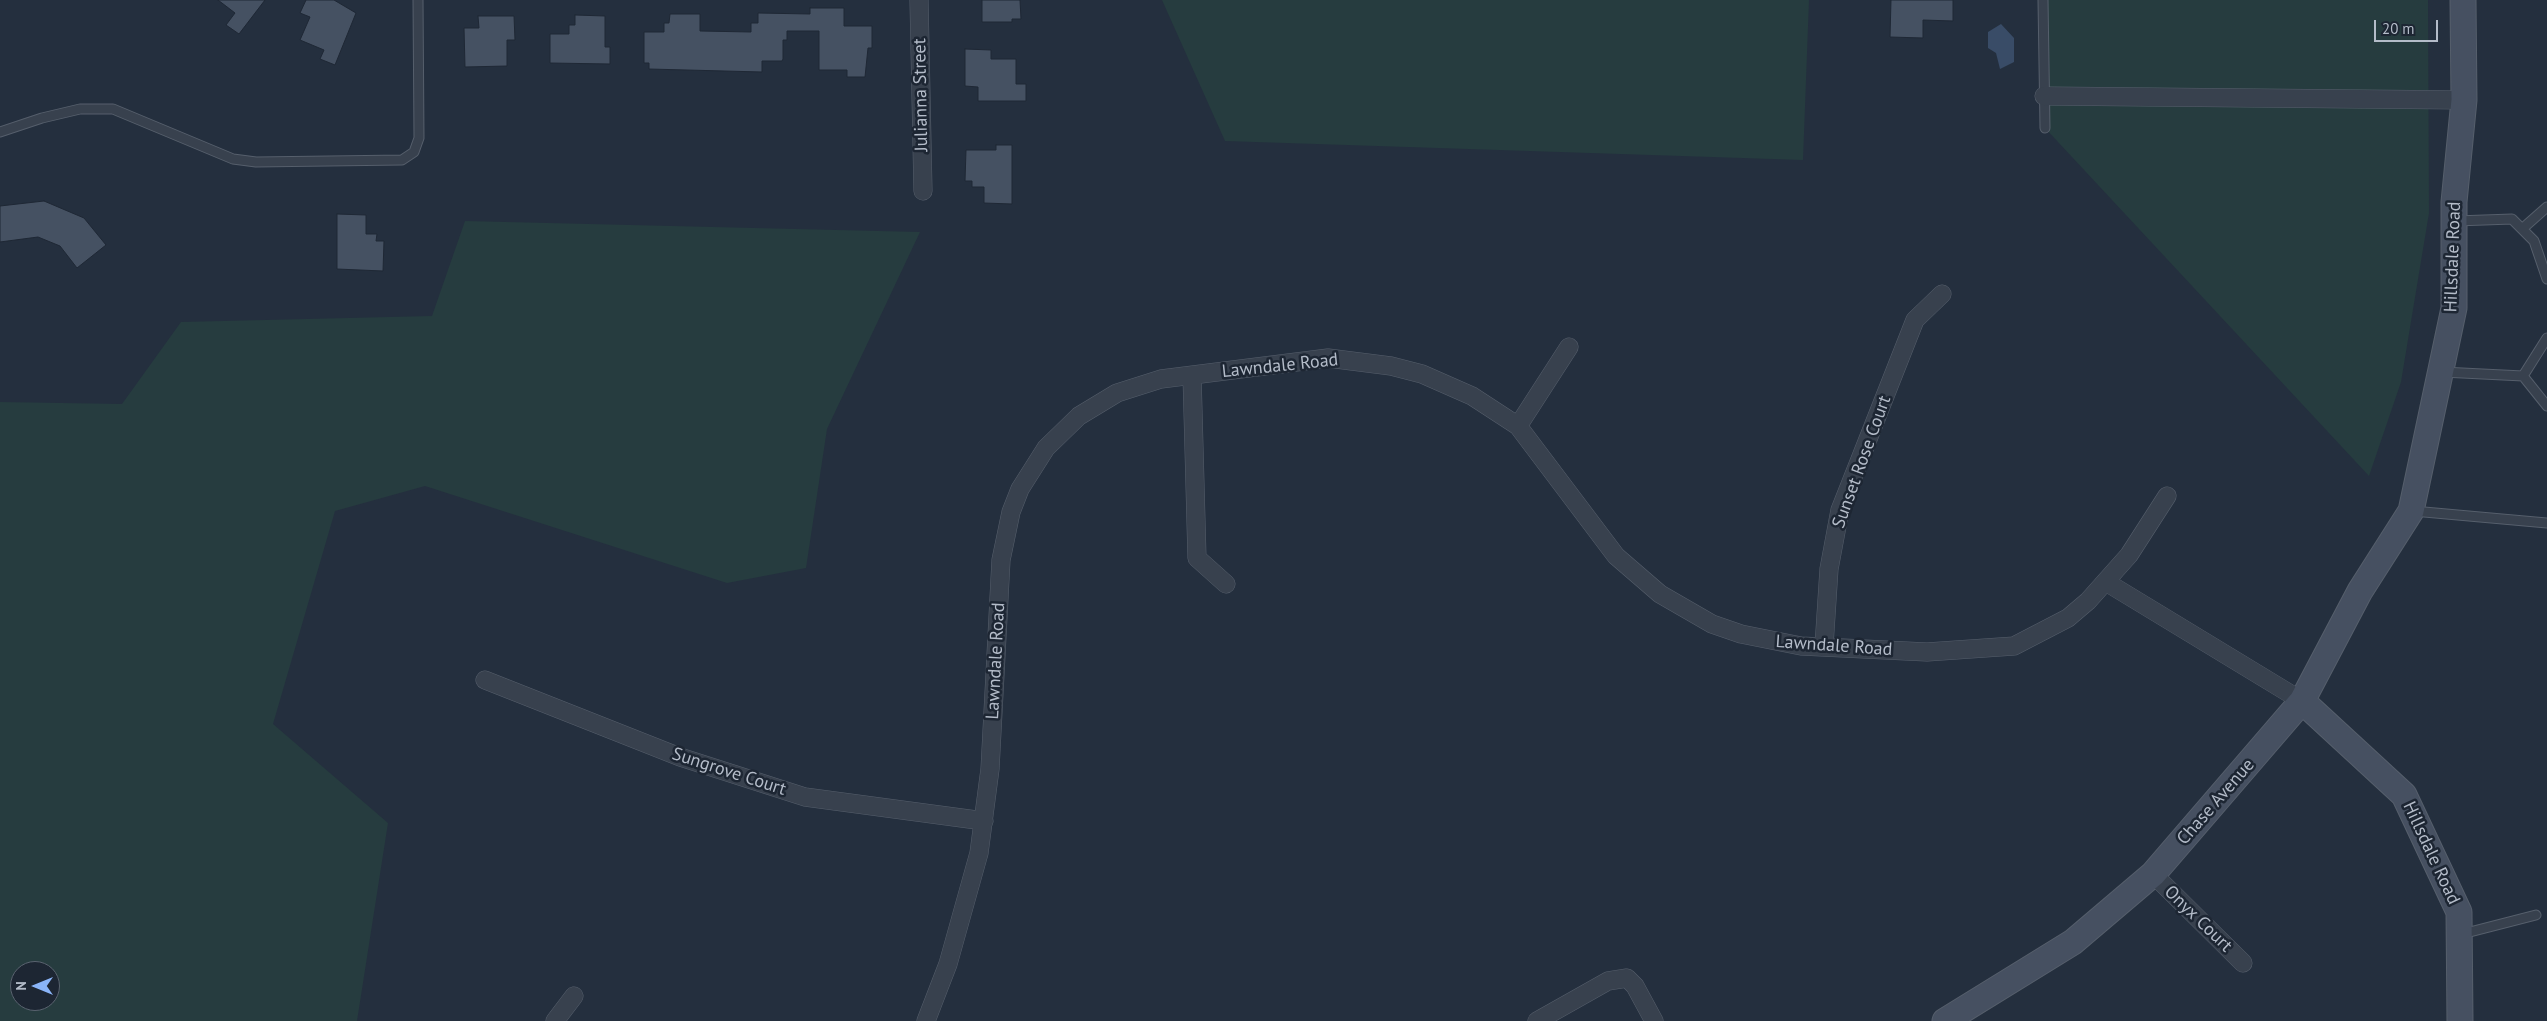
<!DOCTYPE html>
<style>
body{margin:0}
#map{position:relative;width:2547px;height:1021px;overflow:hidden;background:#242f3e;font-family:"PT Sans",sans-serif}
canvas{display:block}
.north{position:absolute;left:10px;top:961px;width:50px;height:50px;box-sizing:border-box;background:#1d2633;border:1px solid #59626f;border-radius:50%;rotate:270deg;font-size:14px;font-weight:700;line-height:20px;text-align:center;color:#b4bcc9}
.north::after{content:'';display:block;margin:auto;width:18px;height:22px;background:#8ab4f8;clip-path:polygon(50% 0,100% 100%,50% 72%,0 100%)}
.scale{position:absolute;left:2374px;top:20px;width:64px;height:22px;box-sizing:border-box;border:2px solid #b4bcc9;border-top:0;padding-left:6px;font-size:15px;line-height:18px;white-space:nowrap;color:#b4bcc9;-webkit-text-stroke:4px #1d2633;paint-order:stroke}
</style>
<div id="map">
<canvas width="2547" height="1021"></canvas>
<div class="north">N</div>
<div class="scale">20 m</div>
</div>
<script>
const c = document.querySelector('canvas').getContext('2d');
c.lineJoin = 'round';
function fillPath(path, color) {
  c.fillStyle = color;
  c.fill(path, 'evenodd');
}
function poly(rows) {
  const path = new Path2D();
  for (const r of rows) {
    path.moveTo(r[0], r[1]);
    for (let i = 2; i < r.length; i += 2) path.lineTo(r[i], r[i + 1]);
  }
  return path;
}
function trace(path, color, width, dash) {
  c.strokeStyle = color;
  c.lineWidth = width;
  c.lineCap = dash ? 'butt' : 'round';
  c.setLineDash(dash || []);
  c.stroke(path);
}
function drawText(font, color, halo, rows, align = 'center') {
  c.font = font + ' "PT Sans",sans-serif';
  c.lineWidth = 5;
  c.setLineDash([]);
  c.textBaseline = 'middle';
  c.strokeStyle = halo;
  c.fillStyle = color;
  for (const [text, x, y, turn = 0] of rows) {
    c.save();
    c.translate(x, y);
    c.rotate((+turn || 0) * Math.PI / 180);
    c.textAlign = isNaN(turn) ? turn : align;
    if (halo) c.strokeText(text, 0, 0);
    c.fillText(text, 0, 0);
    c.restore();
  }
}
fillPath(poly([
 [1162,0,1809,0,1803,160,1225,141],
 [2044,0,2428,0,2429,213,2401,382,2369,476,2045,128],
 [465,221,920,232,827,429,806,568,727,583,425,486,335,511,273,724,388,823,357,1021,0,1021,0,402,122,404,181,322,432,316],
 [20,971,50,971,50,1001,20,1001]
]), '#263c3f');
fillPath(poly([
 [2001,24,2014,38,2014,62,2000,69,1996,53,1988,48,1988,32]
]), '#394c67');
const building = poly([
 [218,0,265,0,239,34,226,25,235,13,218,0],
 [306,0,334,0,356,13,335,65,320,59,324,50,300,40,310,17,300,13,306,0],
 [982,0,1020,0,1021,19,1012,19,1012,22,982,22,982,0],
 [1891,0,1953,0,1953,21,1923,20,1923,38,1890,37,1891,0],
 [810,8,844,8,844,26,872,26,872,48,868,48,865,77,847,77,847,70,819,70,819,31,787,31,787,40,783,40,783,59,782,61,762,61,762,72,649,69,649,63,644,63,644,32,664,32,664,23,669,23,670,14,700,14,700,31,751,32,751,23,758,23,758,13,810,14,810,8],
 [575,15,605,16,605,47,610,47,610,64,550,63,550,34,569,34,569,25,575,25,575,15],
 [478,16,514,16,515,40,507,40,507,66,465,67,464,28,479,28,478,16],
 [965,49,991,50,991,59,1016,59,1016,84,1026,84,1026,101,978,101,978,87,965,86,965,49],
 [996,145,1012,145,1012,204,984,203,984,187,972,187,972,181,965,181,966,150,996,150,996,145],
 [44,201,84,218,106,245,77,268,60,246,38,237,0,242,0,206,44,201],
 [337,214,366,215,366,234,377,234,376,241,384,241,383,271,337,269,337,214]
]);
fillPath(building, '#455162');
trace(building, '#1f2835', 1);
const lane = poly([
 [2043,0,2045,128],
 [0,132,42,118,80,109,113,109,233,159,256,162,402,160,414,152,419,138,418,0],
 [2456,221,2512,219,2534,241,2547,279],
 [2522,229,2547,207],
 [2442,372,2523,376,2547,338],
 [2523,376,2547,406],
 [2413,511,2547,523],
 [2462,934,2536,915]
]);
const street = poly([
 [919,0,923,191],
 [2044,96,2464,100],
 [1192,375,1197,558,1226,584],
 [1518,426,1569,347],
 [2106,582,2302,701],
 [1824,646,1829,569,1840,510,1915,320,1942,294],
 [485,680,680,757,805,797,984,821],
 [2153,874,2243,963],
 [555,1021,574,996],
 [926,1021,948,964,979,853,990,769,1001,560,1011,512,1020,489,1046,448,1079,416,1117,393,1161,379,1328,358,1391,366,1422,374,1472,396,1518,426,1616,556,1660,594,1712,624,1741,634,1801,646,1927,652,2014,646,2068,618,2088,601,2129,555,2167,496],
 [1537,1021,1608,981,1627,978,1635,986,1654,1021]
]);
const secondary = poly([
 [2302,701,2404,795,2459,912,2460,1021],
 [1945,1021,2073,942,2153,874,2302,701,2360,591,2411,511,2454,308,2454,202,2464,100,2463,0]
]);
trace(lane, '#565f6c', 11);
trace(street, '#565f6c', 19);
trace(secondary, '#565f6c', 27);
trace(lane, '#38414e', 9);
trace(street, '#38414e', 18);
trace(secondary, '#465061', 25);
drawText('18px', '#b4bcc9', '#1d2633', [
 ["Julianna Street",921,95,-91],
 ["Hillsdale Road",2453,257,-88],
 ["Lawndale Road",1280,366,-6],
 ["Sunset Rose Court",1862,462,-70],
 ["Lawndale Road",1834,646,4],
 ["Lawndale Road",996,661,-87],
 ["Sungrove Court",729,772,18],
 ["Chase Avenue",2216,802,-49],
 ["Hillsdale Road",2431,853,65],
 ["Onyx Court",2198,919,44]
]);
</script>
